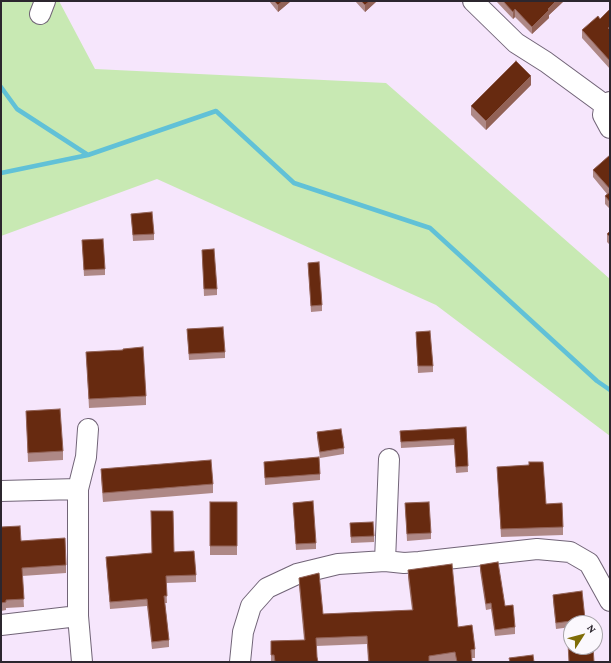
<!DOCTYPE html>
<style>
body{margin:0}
#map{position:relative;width:611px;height:663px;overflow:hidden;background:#f6e6fc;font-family:"Crimson Pro",serif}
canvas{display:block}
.frame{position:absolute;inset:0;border:2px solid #2c262e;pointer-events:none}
.north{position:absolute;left:563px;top:615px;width:40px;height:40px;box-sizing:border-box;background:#fbf8fd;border:1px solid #a8a4aa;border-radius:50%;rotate:54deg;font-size:11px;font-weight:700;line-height:16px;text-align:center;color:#2c262e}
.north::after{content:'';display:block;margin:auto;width:14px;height:18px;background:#806d08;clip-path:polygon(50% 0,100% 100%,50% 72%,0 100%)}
</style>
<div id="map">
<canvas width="611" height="663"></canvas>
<div class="frame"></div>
<div class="north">N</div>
</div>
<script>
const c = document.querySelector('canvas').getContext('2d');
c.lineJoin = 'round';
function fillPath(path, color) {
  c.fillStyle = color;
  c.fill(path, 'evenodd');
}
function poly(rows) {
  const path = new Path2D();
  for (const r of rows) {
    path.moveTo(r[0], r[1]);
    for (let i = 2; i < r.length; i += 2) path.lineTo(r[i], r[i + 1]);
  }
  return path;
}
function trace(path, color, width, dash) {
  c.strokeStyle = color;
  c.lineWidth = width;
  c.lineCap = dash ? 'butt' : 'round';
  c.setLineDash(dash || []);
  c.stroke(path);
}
fillPath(poly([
 [1,1,59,1,95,69,386,83,610,279,610,436,436,305,157,179,1,236]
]), '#c8e9b3');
trace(poly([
 [1,87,17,109,88,155],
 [1,173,88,155,216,111,294,183,430,228,597,381,610,390]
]), '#61c1d7', 4.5);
const minor = poly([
 [473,1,516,43,546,62,606,106],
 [40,14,45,1],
 [610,102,604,109,603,115,610,128],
 [1,491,78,489],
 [385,561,389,459],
 [1,625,78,616],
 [82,662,78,616,78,489,86,457,88,429],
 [240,662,243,632,251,606,267,588,297,574,338,564,385,561,404,563,419,562,537,549,570,552,589,563,610,601]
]);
trace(minor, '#716477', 22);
trace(minor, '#fff', 20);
fillPath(poly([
 [269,1,291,1,278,12],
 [355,1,377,1,365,12],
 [496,1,564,1,549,15,549,18,532,34,515,17,513,19],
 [610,9,610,69,582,38,582,30,600,19],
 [531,85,486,130,471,115,471,106],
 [610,155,610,209,605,204,605,196,607,194,593,177,593,170],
 [131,214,154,234,154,240,133,241],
 [610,231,610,245,607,242,607,234],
 [82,240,105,269,105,275,84,276],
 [202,250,217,289,217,295,204,296],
 [308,263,322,305,322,311,311,312],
 [187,329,225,352,225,358,189,360],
 [416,332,433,366,433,372,418,373],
 [86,352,146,396,146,405,89,408],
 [26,411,63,451,63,460,28,462],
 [466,427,468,472,456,473,454,445,401,448,400,431],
 [317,432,344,448,344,454,320,458,317,438],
 [264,462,320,474,320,480,265,485],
 [497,467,546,504,563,527,563,535,501,537],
 [101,469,213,484,213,493,103,502,101,478],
 [210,502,237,502,237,555,210,555],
 [293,503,316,543,316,549,296,550],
 [405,503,431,533,431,539,407,541],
 [350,523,374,536,374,542,351,543],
 [1,527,21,541,66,565,66,573,22,576,24,607,6,608,6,610,1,611],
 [174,552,196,575,196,582,166,583,167,603,165,603,169,640,169,647,152,649,147,606,110,609,106,557],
 [480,565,505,606,515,627,515,634,495,636,491,609,486,610,480,571],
 [408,570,458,627,475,649,475,658,472,658,472,662,455,662,455,661,445,662,368,662,367,644,316,646,317,657,318,662,271,662,271,641,304,640,299,586,299,578,323,614,412,610,408,578],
 [553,595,585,619,585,623,571,623,571,627,556,629,553,601]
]), '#ae8886');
fillPath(poly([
 [283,1,291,1,278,12,278,5],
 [370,1,377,1,365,12,365,5],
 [556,1,564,1,549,15,549,18,532,34,532,27],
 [515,9,515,17,513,19,513,12],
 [531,76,531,85,486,130,486,121]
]), '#926257');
const building = poly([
 [274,1,283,1,278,5,274,1],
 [361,1,370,1,365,5,361,1],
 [503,1,556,1,548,9,549,10,532,27,515,9,513,12,503,1],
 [610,9,610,27,608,28,610,30,610,61,582,30,598,16,600,19,610,9],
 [516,61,531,76,486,121,471,106,516,61],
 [610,155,610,189,593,170,610,155],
 [610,192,610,202,605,196,610,192],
 [152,212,154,234,133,235,131,214,152,212],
 [610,231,610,237,607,234,610,231],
 [103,239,105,269,84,270,82,240,103,239],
 [214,249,217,289,204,289,202,250,214,249],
 [319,262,322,305,311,306,308,263,319,262],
 [223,327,225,352,189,354,187,329,223,327],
 [430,331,433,366,418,366,416,332,430,331],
 [143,347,146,396,89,399,86,352,123,350,123,349,143,347],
 [60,409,63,451,28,453,26,411,60,409],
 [466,427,468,466,456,467,454,439,401,442,400,431,466,427],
 [341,429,344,448,320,452,317,432,341,429],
 [319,457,320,474,265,478,264,462,319,457],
 [211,460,213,484,103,493,101,469,211,460],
 [529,462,543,462,546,504,562,503,563,527,501,529,497,467,529,465,529,462],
 [313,501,316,543,296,544,293,503,313,501],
 [210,502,237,502,237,546,210,546,210,502],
 [429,502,431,533,407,534,405,503,429,502],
 [151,511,173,511,174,552,194,551,196,575,166,576,167,596,164,596,169,640,152,642,147,599,110,602,106,557,152,553,151,511],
 [373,522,374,536,351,537,350,523,373,522],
 [20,526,21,541,65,538,66,565,22,568,24,599,6,600,6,602,1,603,1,527,20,526],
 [498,562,505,606,513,605,515,627,495,630,491,603,486,604,480,565,498,562],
 [452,564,458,627,472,625,475,649,471,650,472,662,457,662,455,652,429,656,429,662,369,662,367,636,316,638,317,657,318,662,275,662,274,655,271,655,271,641,305,640,299,578,319,573,323,614,413,610,408,570,452,564],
 [582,591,585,619,556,623,553,595,582,591],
 [568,643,571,643,571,647,593,647,594,662,569,662,568,643],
 [533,655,534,662,510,662,509,658,533,655]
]);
fillPath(building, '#672a10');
trace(building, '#926257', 1);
</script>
